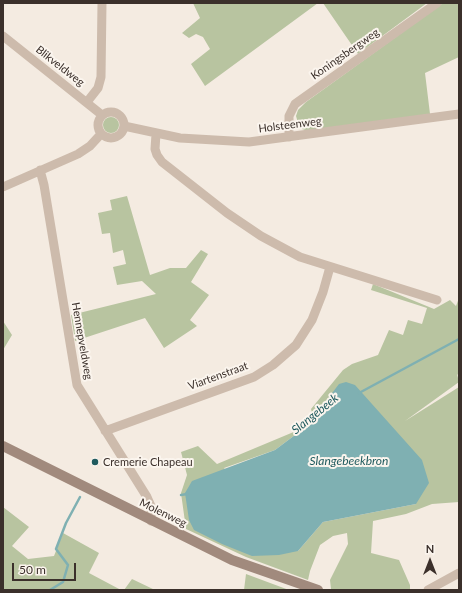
<!DOCTYPE html>
<style>
body{margin:0}
#map{position:relative;width:462px;height:593px;overflow:hidden;background:#f4ebe1;font-family:Lato,sans-serif}
canvas{display:block}
.frame{position:absolute;inset:0;border:4px solid #3b302b;pointer-events:none}
.north{position:absolute;left:410px;top:541px;width:40px;height:40px;-webkit-text-stroke:3px #fbf5ee;paint-order:stroke;rotate:0deg;font-size:11px;font-weight:700;line-height:16px;text-align:center;color:#3b302b}
.north::after{content:'';display:block;margin:auto;width:14px;height:18px;background:#3b302b;clip-path:polygon(50% 0,100% 100%,50% 72%,0 100%)}
.scale{position:absolute;left:12px;top:563px;width:64px;height:18px;box-sizing:border-box;border:2px solid #3b302b;border-top:0;padding-left:5px;font-size:12px;line-height:14px;white-space:nowrap;color:#3b302b;-webkit-text-stroke:3px #fbf5ee;paint-order:stroke}
</style>
<div id="map">
<canvas width="462" height="593"></canvas>
<div class="frame"></div>
<div class="north">N</div>
<div class="scale">50 m</div>
</div>
<script>
const c = document.querySelector('canvas').getContext('2d');
c.lineJoin = 'round';
function fillPath(path, color) {
  c.fillStyle = color;
  c.fill(path, 'evenodd');
}
function poly(rows) {
  const path = new Path2D();
  for (const r of rows) {
    if (r.length === 3) {
      path.moveTo(r[0] + r[2], r[1]);
      path.arc(r[0], r[1], r[2], 0, 2 * Math.PI);
      continue;
    }
    path.moveTo(r[0], r[1]);
    for (let i = 2; i < r.length; i += 2) path.lineTo(r[i], r[i + 1]);
  }
  return path;
}
function trace(path, color, width, dash) {
  c.strokeStyle = color;
  c.lineWidth = width;
  c.lineCap = dash ? 'butt' : 'round';
  c.setLineDash(dash || []);
  c.stroke(path);
}
function drawText(font, color, halo, rows, align = 'center') {
  c.font = font + ' Lato,sans-serif';
  c.lineWidth = 4;
  c.setLineDash([]);
  c.textBaseline = 'middle';
  c.strokeStyle = halo;
  c.fillStyle = color;
  for (const [text, x, y, turn = 0] of rows) {
    c.save();
    c.translate(x, y);
    c.rotate((+turn || 0) * Math.PI / 180);
    c.textAlign = isNaN(turn) ? turn : align;
    if (halo) c.strokeText(text, 0, 0);
    c.fillText(text, 0, 0);
    c.restore();
  }
}
fillPath(poly([
 [193,3,318,3,205,86,191,64,210,49,203,37,196,34,189,38,182,33,200,18],
 [323,3,427,3,358,54],
 [443,3,459,3,459,57,425,73,430,114,309,131,302,129,299,126,296,116,298,110,306,102],
 [111,125,8],
 [127,196,150,275,170,268,186,268,201,250,208,254,191,282,209,295,190,320,197,326,164,348,145,318,75,341,71,315,156,294,142,281,117,285,113,267,126,264,123,250,113,253,110,233,102,234,98,213,112,210,110,200],
 [373,284,434,309,450,300,456,306,459,298,459,376,457,374,459,382,405,421,459,387,459,502,432,504,406,514,373,521,371,553,399,560,410,585,410,590,333,590,331,589,330,580,348,544,347,533,333,536,320,545,310,571,308,580,246,557,186,529,181,493,187,475,181,452,198,446,217,464,296,431,313,417,311,409,343,370,352,364,378,355,389,330,403,335,408,320,422,324,427,308,371,290],
 [335,391,416,504,323,522,298,551,224,468,275,450,307,426],
 [3,321,12,335,3,350],
 [3,507,29,527,12,546,28,559,54,556,63,533,99,553,89,573,121,590,3,590],
 [246,574,289,590,244,590],
 [132,579,155,590,124,590]
]), '#b8c4a0');
fillPath(poly([
 [346,382,355,385,422,460,429,483,416,504,323,522,298,551,279,555,252,556,222,544,194,530,189,520,185,493,192,481,275,450,307,426,339,384]
]), '#7fb0b2');
trace(poly([
 [359,393,459,339],
 [181,495,187,494],
 [50,590,63,582,68,565,56,549,66,523,80,497]
]), '#7fb0b2', 2.5);
trace(poly([
 [3,36,102,115],
 [87,102,98,88,101,77,102,3],
 [111,125,13],
 [124,126,180,138,249,142,459,114],
 [156,134,155,149,157,155,162,162,227,213,261,236,300,257,437,300],
 [289,137,289,116,295,104,437,3],
 [40,170,44,185,77,385,147,497,151,506,151,521],
 [3,187,78,154,90,146,101,134],
 [105,431,254,377,273,365,296,345,312,320,323,292,330,267],
 [428,590,459,573]
]), '#cdbbac', 9);
trace(poly([
 [3,446,232,560,318,590]
]), '#a18a7d', 10);
for (const [x, y, r, color] of [
 [95,462,4,"#1f5a5e"]
]) {
  const dot = new Path2D();
  dot.arc(x, y, r, 0, 2 * Math.PI);
  c.fillStyle = color;
  c.fill(dot);
  trace(dot, '#fbf5ee', 1.5);
}
drawText('11px', '#3b302b', '#fbf5ee', [
 ["Koningsbergweg",345,54,-35],
 ["Blikveldweg",60,66,38],
 ["Holsteenweg",290,125,-7],
 ["Hennepveldweg",82,341,80],
 ["Viartenstraat",218,376,-20],
 ["Molenweg",163,513,26]
]);
drawText('11px', '#3b302b', '#fbf5ee', [
 ["Cremerie Chapeau",103,462]
], 'left');
drawText('italic 12px', '#1f5a5e', '#fbf5ee', [
 ["Slangebeek",315,414,-39],
 ["Slangebeekbron",349,461]
]);
</script>
